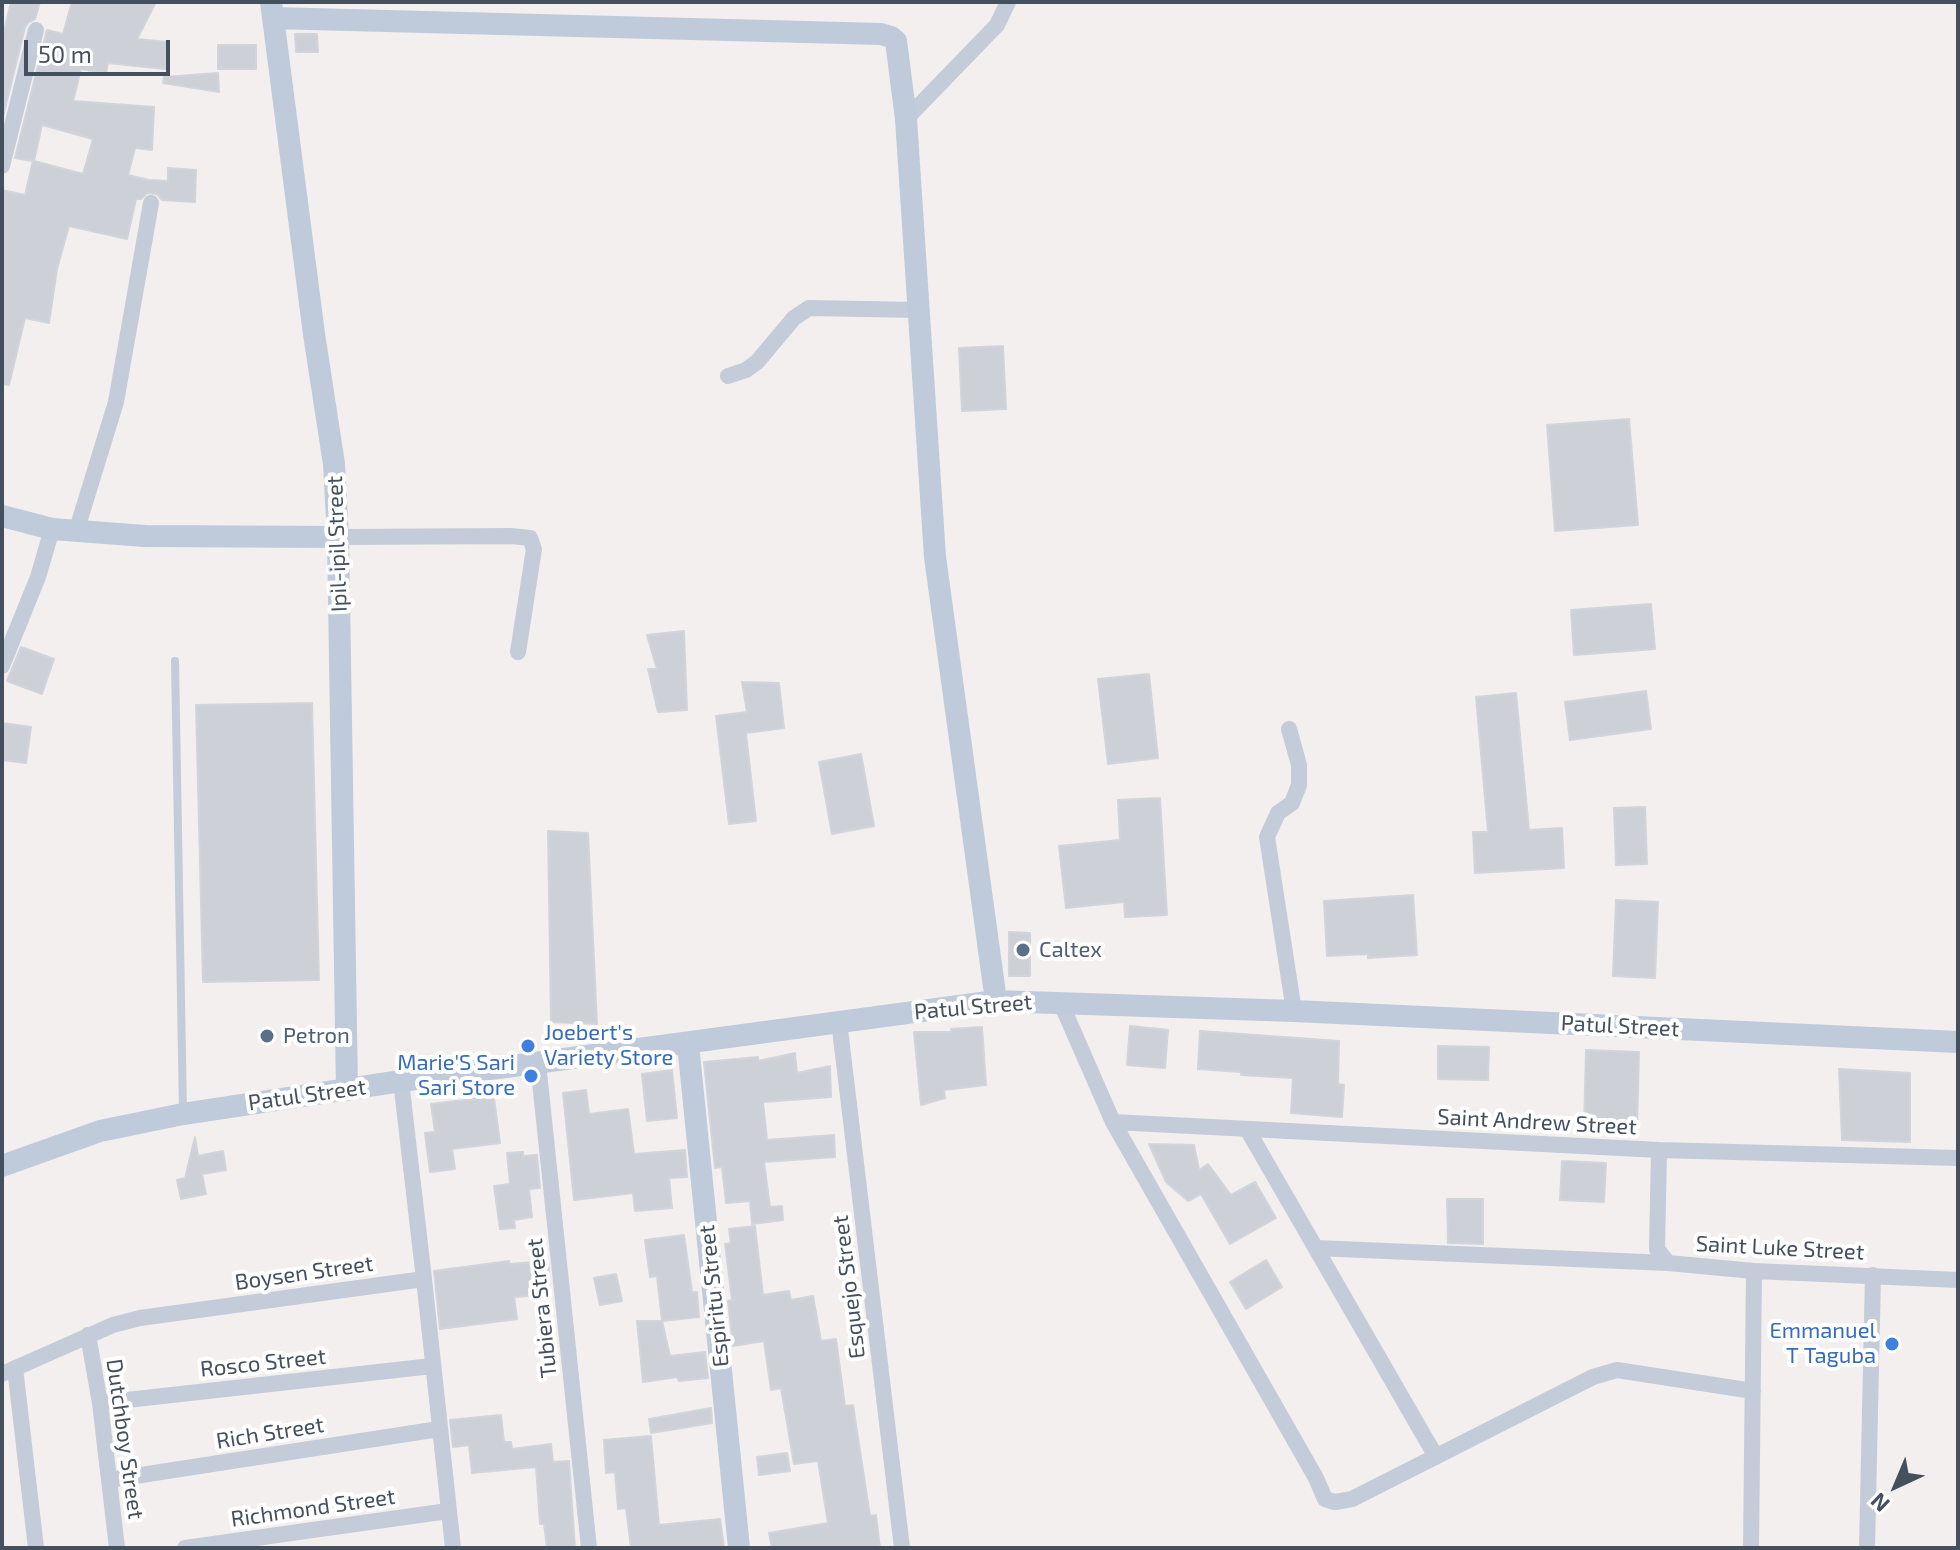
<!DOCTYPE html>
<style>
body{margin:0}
#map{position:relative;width:1960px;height:1550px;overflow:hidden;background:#f2efee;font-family:"Exo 2",sans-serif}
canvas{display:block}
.frame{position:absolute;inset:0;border:4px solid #44505e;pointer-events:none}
.north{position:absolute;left:1856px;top:1446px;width:80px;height:80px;-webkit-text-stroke:6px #fff;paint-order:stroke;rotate:224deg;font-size:22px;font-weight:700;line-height:32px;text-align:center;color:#44505e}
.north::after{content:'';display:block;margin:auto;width:28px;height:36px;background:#44505e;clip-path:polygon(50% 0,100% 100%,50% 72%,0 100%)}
.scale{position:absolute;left:24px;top:40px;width:146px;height:36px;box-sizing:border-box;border:4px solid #44505e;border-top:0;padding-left:10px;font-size:24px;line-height:28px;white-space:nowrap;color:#44505e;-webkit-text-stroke:6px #fff;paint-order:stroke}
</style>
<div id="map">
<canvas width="1960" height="1550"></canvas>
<div class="frame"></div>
<div class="north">N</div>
<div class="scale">50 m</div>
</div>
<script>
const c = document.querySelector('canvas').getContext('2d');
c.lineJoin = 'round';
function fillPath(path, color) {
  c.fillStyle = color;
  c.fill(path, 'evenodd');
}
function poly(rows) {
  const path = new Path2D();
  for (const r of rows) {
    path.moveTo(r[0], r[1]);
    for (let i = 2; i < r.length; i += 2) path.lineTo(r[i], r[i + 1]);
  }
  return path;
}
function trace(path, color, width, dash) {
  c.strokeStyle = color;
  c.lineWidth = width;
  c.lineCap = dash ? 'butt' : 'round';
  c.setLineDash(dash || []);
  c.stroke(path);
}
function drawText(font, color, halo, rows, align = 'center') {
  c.font = font + ' "Exo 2",sans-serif';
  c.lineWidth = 8;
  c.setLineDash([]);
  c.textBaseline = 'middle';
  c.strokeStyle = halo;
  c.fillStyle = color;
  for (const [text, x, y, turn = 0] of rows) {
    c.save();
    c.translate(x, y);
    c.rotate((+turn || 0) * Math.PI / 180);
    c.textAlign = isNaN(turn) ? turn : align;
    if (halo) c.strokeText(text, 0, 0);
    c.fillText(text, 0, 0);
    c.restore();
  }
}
const building = poly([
 [11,2,40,2,35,19,29,22,25,27,2,121,2,40,11,2],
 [72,2,156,2,137,39,167,42,165,69,108,63,106,73,81,69,73,101,154,107,152,150,135,148,128,175,149,180,168,181,168,168,196,170,195,202,162,200,157,194,147,193,141,199,136,199,127,239,69,226,57,269,49,323,25,318,9,385,2,384,2,190,25,195,33,161,15,158,47,30,63,34,72,2],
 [42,125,93,139,83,174,34,161,42,125],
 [295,34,317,34,318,52,296,52,295,34],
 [218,45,256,45,256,69,218,69,218,45],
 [218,73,219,92,163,83,164,77,218,73],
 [1003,346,1006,409,962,411,959,348,1003,346],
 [1629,419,1638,525,1555,531,1547,425,1629,419],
 [1651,604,1655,649,1574,655,1571,610,1651,604],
 [684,631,687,710,658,712,648,669,657,669,647,635,684,631],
 [21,647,54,659,42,694,7,681,21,647],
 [1149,674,1158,758,1108,764,1098,679,1149,674],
 [742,682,779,683,784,728,746,733,756,821,729,824,716,716,747,712,742,682],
 [1646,691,1651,729,1570,740,1565,702,1646,691],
 [1516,693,1529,830,1562,828,1564,868,1475,873,1473,832,1488,832,1476,697,1516,693],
 [312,703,319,980,203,982,196,705,312,703],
 [2,723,31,727,26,763,2,760,2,723],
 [861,754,874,826,832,834,819,762,861,754],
 [1160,798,1167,915,1125,917,1124,902,1066,908,1059,846,1120,840,1118,800,1160,798],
 [1645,807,1647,864,1616,865,1614,808,1645,807],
 [548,831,588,833,597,1024,551,1022,548,831],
 [1413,895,1417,955,1368,958,1368,954,1327,956,1324,901,1413,895],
 [1616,900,1658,902,1655,978,1613,976,1616,900],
 [1009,932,1030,933,1030,976,1009,976,1009,932],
 [1130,1026,1168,1030,1165,1068,1127,1065,1130,1026],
 [982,1027,986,1085,944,1090,945,1098,921,1105,914,1032,952,1032,951,1029,982,1027],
 [1200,1031,1339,1041,1338,1084,1344,1085,1342,1117,1291,1113,1293,1078,1241,1075,1241,1072,1198,1069,1200,1031],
 [1438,1046,1489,1047,1488,1080,1438,1079,1438,1046],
 [1586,1050,1639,1052,1637,1129,1584,1127,1586,1050],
 [795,1053,797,1073,830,1066,831,1097,763,1102,767,1140,834,1135,835,1157,764,1162,770,1207,782,1206,783,1220,752,1224,750,1201,726,1203,722,1167,715,1168,704,1062,758,1057,758,1061,795,1053],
 [1839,1069,1910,1073,1910,1142,1842,1140,1839,1069],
 [672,1070,677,1118,647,1121,642,1074,672,1070],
 [586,1090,589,1114,628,1109,634,1154,685,1150,687,1177,669,1178,672,1208,635,1211,633,1193,574,1200,563,1093,586,1090],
 [493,1091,500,1143,452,1149,455,1169,430,1172,425,1133,435,1132,431,1104,473,1099,493,1091],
 [195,1137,198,1156,223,1151,226,1170,202,1174,206,1194,181,1199,177,1180,185,1178,195,1137],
 [1149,1144,1194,1145,1199,1170,1208,1164,1231,1195,1255,1182,1276,1218,1230,1244,1201,1194,1188,1201,1166,1182,1149,1144],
 [523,1152,523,1156,537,1155,540,1188,529,1189,532,1217,514,1220,515,1228,500,1229,494,1186,510,1184,507,1153,523,1152],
 [1562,1161,1606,1163,1604,1202,1560,1200,1562,1161],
 [1447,1199,1483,1199,1483,1244,1448,1243,1447,1199],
 [755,1226,763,1295,789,1291,791,1300,813,1296,821,1341,836,1339,845,1406,853,1405,870,1516,876,1515,880,1548,772,1548,769,1533,828,1523,818,1461,794,1464,781,1388,771,1390,764,1341,733,1346,728,1301,732,1300,725,1244,731,1243,729,1229,755,1226],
 [684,1235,692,1292,697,1292,699,1317,662,1321,657,1276,650,1277,645,1240,684,1235],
 [1266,1260,1282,1287,1246,1309,1230,1282,1266,1260],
 [509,1261,509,1264,548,1261,550,1284,542,1285,543,1295,514,1297,517,1319,440,1329,434,1271,509,1261],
 [616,1274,622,1301,600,1305,594,1278,616,1274],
 [637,1321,662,1321,670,1356,705,1352,708,1378,679,1381,677,1377,643,1382,637,1321],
 [711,1408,712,1423,651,1433,649,1419,711,1408],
 [501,1415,504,1442,511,1442,512,1449,551,1444,553,1462,569,1461,575,1548,547,1548,544,1524,540,1524,536,1467,472,1473,469,1445,453,1447,450,1420,501,1415],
 [651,1436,659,1525,720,1519,724,1548,631,1548,626,1508,618,1509,615,1472,606,1473,604,1440,651,1436],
 [787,1453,790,1471,759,1475,757,1457,787,1453]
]);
fillPath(building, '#cdd0d7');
trace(building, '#d2d4db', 2);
trace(poly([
 [175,661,183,1112]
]), '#c3ccd8', 8);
trace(poly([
 [906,119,997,25,1008,2],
 [2,166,36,30],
 [728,376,746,370,757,362,794,318,809,308,919,310],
 [76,532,116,402,151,203],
 [338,537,511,536,530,538,534,549,518,652],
 [2,666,38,577,52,529],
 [1289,729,1299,765,1299,785,1292,803,1278,813,1267,837,1294,1011],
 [1060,1001,1113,1122,1316,1478,1325,1499,1335,1502,1352,1499,1593,1377,1617,1370,1753,1391],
 [839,1021,902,1548],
 [538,1063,589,1548],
 [1113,1122,1659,1150,1958,1158],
 [1247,1129,1435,1455],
 [1659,1150,1657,1249,1668,1263,1754,1271,1958,1280],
 [1316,1248,1668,1263],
 [424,1279,453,1548],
 [88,1335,100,1403,117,1548],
 [15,1368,36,1548],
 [2,1374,113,1325,140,1318,424,1279,401,1081],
 [100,1403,432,1366],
 [109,1480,439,1429],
 [185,1548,448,1511],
 [1751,1548,1754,1271],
 [1867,1548,1873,1275]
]), '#c3ccd8', 16);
trace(poly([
 [271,2,314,334,334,464,338,537,347,1090],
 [273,18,881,34,891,37,896,41,906,119,935,557,996,1001],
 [2,516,52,529,145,536,338,537],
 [688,1044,739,1548],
 [2,1166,100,1131,183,1114,401,1081,996,1001,1294,1011,1958,1042]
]), '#bfcada', 22);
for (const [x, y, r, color] of [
 [1023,950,8,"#5c6f8a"],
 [267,1036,8,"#5c6f8a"],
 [528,1046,8,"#3f7fe0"],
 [531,1076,8,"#3f7fe0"],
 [1892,1344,8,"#3f7fe0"]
]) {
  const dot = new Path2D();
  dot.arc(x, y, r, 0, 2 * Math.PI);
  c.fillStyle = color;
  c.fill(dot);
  trace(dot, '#fff', 3);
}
drawText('22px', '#44505e', '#fff', [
 ["Ipil-ipil Street",337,544,-92],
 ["Patul Street",973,1007,-5],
 ["Patul Street",1620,1026,3],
 ["Patul Street",307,1095,-8],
 ["Saint Andrew Street",1537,1122,3],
 ["Saint Luke Street",1780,1248,3],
 ["Boysen Street",304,1273,-8],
 ["Esquejo Street",849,1287,-97],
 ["Espiritu Street",714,1296,-96],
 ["Tubiera Street",542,1308,-96],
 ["Rosco Street",263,1363,-6],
 ["Rich Street",270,1433,-9],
 ["Dutchboy Street",125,1439,82],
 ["Richmond Street",313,1508,-8]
]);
drawText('22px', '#4e5e75', '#fff', [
 ["Caltex",1039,950],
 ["Petron",283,1036]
], 'left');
drawText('22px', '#366cbe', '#fff', [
 ["Joebert's",544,1033,"left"],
 ["Variety Store",544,1058,"left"],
 ["Marie'S Sari",515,1063],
 ["Sari Store",515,1088],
 ["Emmanuel",1876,1331],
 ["T Taguba",1876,1356]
], 'right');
</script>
